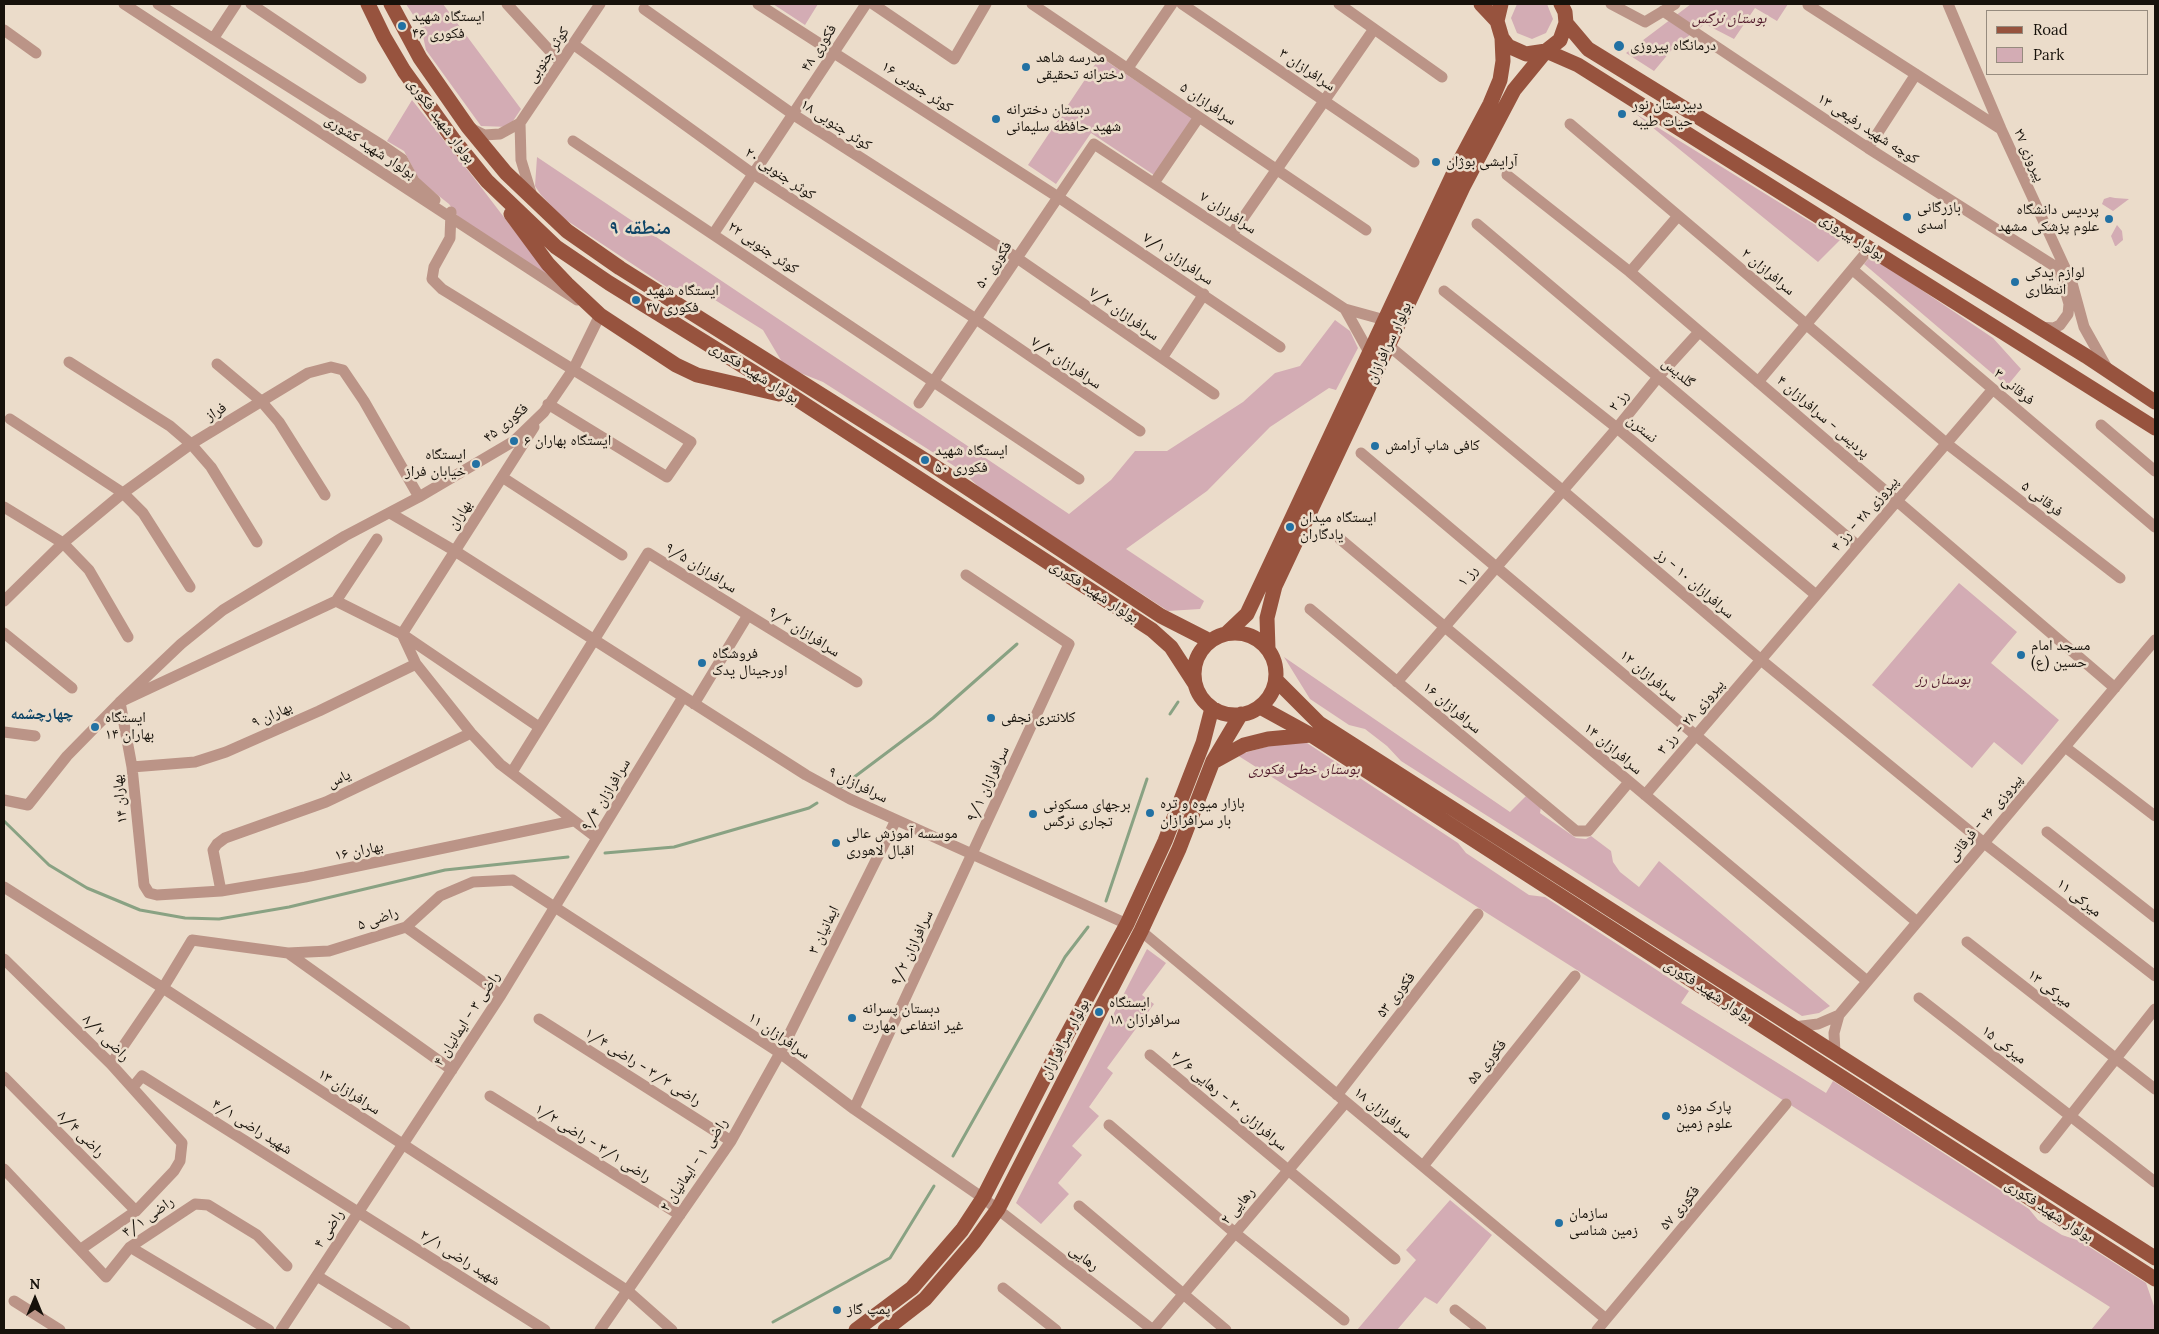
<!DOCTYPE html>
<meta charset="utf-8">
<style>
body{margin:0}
#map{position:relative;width:2159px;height:1334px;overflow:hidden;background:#ebdcca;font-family:Lora,serif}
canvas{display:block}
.frame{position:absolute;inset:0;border:5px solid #17120b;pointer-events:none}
.legend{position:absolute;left:1986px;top:10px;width:162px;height:65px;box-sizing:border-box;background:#ebdcca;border:1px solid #968b7e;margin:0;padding:6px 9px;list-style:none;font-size:15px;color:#17120b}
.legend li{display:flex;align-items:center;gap:10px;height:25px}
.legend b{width:25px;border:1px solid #968b7e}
.north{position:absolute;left:10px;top:1274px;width:50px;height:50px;-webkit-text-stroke:4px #ebdcca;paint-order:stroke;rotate:0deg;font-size:14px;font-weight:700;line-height:20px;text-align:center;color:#17120b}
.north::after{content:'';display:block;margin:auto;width:18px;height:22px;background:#17120b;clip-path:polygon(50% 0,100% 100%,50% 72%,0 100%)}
</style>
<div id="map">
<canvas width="2159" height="1334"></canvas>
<div class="frame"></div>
<ul class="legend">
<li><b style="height:6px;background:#97533e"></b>Road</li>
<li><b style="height:14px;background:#d3acb4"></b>Park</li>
</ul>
<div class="north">N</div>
</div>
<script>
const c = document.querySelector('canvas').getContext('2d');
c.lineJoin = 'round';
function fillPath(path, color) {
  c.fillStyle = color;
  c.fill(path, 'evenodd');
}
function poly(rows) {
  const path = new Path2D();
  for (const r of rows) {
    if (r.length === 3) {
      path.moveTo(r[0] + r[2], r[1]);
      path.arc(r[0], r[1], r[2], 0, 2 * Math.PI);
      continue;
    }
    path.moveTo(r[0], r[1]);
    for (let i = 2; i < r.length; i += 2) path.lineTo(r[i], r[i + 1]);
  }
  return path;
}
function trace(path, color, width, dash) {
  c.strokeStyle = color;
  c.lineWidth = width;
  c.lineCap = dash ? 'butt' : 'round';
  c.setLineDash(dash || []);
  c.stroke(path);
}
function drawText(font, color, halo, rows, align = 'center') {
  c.font = font + ' Lora,"Noto Naskh Arabic",serif';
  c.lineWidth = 5;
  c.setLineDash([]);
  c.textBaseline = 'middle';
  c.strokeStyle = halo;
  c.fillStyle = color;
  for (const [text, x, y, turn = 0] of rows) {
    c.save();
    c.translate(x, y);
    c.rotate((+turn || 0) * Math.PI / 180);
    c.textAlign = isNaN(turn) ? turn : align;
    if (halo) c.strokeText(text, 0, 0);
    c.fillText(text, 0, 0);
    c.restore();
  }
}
fillPath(poly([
 [406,4,443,4,521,109,509,127,481,126,426,50,421,27],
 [773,4,818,4,805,25],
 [1517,4,1547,4,1553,19,1546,33,1532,39,1517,33,1511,18],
 [1691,4,1788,4,1777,21,1755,8,1734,39,1705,24,1675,46,1654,71,1626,53],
 [1100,57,1198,122,1160,179,1091,133,1056,184,1028,165],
 [412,100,474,178,555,284,461,221,449,204,420,181,404,151,387,141],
 [1636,114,1840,240,1818,262],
 [537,157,1069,514,1111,480,1135,451,1167,451,1243,402,1275,373,1300,366,1335,320,1350,331,1358,348,1336,390,1329,388,1270,427,1207,491,1126,549,1204,601,1200,609,1168,611,981,489,962,471,823,382,798,372,782,362,763,330,699,290,667,287,563,218,541,195,535,186],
 [2110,197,2115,198,2129,199,2113,211,2102,204,2104,199],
 [2117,225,2122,231,2123,240,2116,246,2115,246,2111,236],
 [1871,256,1993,338,2021,369,2007,386,1864,264],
 [1959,583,2017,632,1991,663,2059,720,2022,765,1994,742,1972,768,1872,685],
 [1284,657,1510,812,1526,796,1541,807,1540,813,1576,838,1586,839,1591,836,1611,851,1613,862,1620,872,1639,887,1659,861,1830,1006,1819,1013,1802,1016,1401,761,1387,746,1365,729,1349,725,1310,699],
 [1304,741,1458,843,1466,853,1529,895,1545,897,1689,991,1681,1003,1826,1093,1833,1081,2029,1209,2038,1220,2062,1235,2080,1241,2146,1283,2154,1306,2155,1330,2091,1330,2110,1307,1237,755,1269,746],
 [1147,949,1166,963,1142,995,1154,1004,1107,1068,1113,1073,1089,1107,1099,1116,1072,1146,1082,1155,1058,1183,1069,1194,1041,1224,1016,1203],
 [1450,1200,1492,1235,1437,1304,1425,1297,1397,1330,1357,1330,1416,1260,1406,1250]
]), '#d3acb4');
trace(poly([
 [1170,714,1178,702],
 [841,787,933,718,1017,644],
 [4,821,49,865,87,888,140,910,185,918,219,919,289,907,445,870,568,857],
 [605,853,674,847,809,808,817,803],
 [1106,901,1147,779],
 [953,1156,1065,957,1088,927],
 [773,1322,890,1258,934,1186]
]), '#89a283', 3);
trace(poly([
 [124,4,577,300],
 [158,4,383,146,402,159,414,181,435,200],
 [251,4,361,78],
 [507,4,560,62],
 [758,4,1058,197,1280,347],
 [873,4,954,59,986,4],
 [1032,4,1366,230],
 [1182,4,1414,162],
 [1339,4,1442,77],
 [1611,4,1645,22,1675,4],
 [1948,4,2001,129,2072,283,2084,327,2107,368],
 [1808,5,2001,129],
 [644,9,794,115,1017,258,1214,394],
 [1663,11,1868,148,2059,269],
 [4,30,36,53],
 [213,39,236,4],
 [573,44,753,174,976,319,1140,431],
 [1128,68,1172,4],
 [520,123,521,160,532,196],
 [1570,124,1946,443,2120,578],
 [472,129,484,135,500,134,520,123,600,4],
 [573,141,1079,479],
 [1868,148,1916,74],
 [1507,175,1630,272,2115,688],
 [1154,183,1199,117],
 [451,212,450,238,434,267,432,279,442,289,691,442,667,477,548,404],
 [1477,224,1858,546],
 [714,233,866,4],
 [1232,234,1374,29],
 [1853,270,2155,527],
 [1630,272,1678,216],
 [1444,291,1617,428,1816,595],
 [1345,309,1370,354],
 [2039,327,2054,328,2060,325,2068,314,2069,304,2059,269],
 [1388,345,1562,490,1761,660,1984,843,2155,976],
 [1162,358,1204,294],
 [69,362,170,426,191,444,211,467,257,542],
 [217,364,261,401,279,422,325,495],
 [1758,382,1870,248],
 [919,403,1094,144,1345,309,1385,320],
 [10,419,123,493,143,513,190,587],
 [2101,425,2155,471],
 [1361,453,1917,922],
 [502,477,622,555],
 [4,507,63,543,89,570,128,637],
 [390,513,455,551,806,775,850,799,1127,924],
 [377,539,336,601,120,702,132,767,144,885,149,893,157,895,221,891,305,877,573,821],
 [1340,539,1867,981],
 [4,601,63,543,123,493,191,444,308,373,331,367,343,370,364,401,419,497],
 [336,601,402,634,539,727],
 [1310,609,1576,831,1588,831,1629,782],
 [4,633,72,688],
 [402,634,416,664,471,733,500,764,597,838],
 [402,634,534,427],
 [1397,682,1617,428,1659,376,1699,332],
 [694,704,748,615,857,682],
 [4,732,35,736],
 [2065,747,2155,816],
 [132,767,195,762,226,752,319,711,416,664],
 [512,772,648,553,748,615],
 [1645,795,1993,389],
 [4,800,28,805,67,756,120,702,181,644,223,610,345,536,419,497,514,441,544,412,574,368,600,315,595,312],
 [2047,832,2155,917],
 [4,887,163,988,628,1291,672,1330],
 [221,891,213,850,217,844,225,838,326,802,471,733],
 [406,927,501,995],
 [1141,931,1606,1319],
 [1967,942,2155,1089],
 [288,953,452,1070],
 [4,959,111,1064,182,1143,180,1161,174,1171,136,1211,81,1249],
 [1919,998,2155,1182],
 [539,1019,731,1141],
 [1794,1027,1818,1024,1839,1015],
 [1835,1053,1834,1033,1839,1015,2155,640],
 [1150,1055,1395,1259],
 [111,1064,163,988,192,940,288,953,329,951,406,927,440,896,473,882,513,880,780,1053,854,1109,983,1198,1153,1330],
 [4,1077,136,1211],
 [133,1087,142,1076,545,1330],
 [1337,1095,1478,914],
 [490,1096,680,1215],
 [854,1109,1069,644,966,575],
 [1109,1125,1235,1233,1344,1320],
 [2045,1148,2155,1009],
 [1423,1166,1575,976],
 [4,1169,106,1277,130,1247,195,1204,208,1205,257,1235,287,1266],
 [1079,1206,1226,1330],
 [130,1247,269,1330],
 [317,1276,405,1330],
 [1003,1288,1056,1330],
 [14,1301,60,1330],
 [1455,1310,1481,1330],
 [281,1330,501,995,683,697],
 [600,1330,731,1141,780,1053,896,820],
 [1153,1330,1346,1102],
 [1597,1330,1786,1104]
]), '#bb9487', 11);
trace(poly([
 [368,4,384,37,404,71,453,139,487,181,556,247,609,283,795,398,1152,630,1171,647,1195,684],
 [391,4,420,58,468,127,506,173,567,231,620,268,925,460,1161,616,1210,641],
 [1481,4,1497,21],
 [1501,4,1497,21,1502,38,1508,46,1526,54,1546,51,1560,40,1566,23,1565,12,1561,4],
 [1566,23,1588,49,2086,356,2155,402],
 [1546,51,1578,65,2155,428],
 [511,214,548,264,567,284,600,315,676,365,697,375,779,394],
 [1227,633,1247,614,1457,166,1490,104,1500,80,1503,61,1502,38],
 [1235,674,41],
 [1268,649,1267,618,1275,586,1463,187,1514,90,1546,51],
 [1276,680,1319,723,2155,1258],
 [1260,707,1311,735,2155,1279],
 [1215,761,1244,745,1268,739,1311,735],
 [856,1330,912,1288,962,1230,983,1198,1056,1055,1127,924,1165,841,1203,743,1212,708],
 [885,1330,925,1299,974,1242,998,1209,1141,931,1179,849,1213,761,1241,714]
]), '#97533e', 15);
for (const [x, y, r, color] of [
 [402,26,5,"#2271a3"],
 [1619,46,6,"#2271a3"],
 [1026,67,5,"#2271a3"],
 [1622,114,5,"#2271a3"],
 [996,119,5,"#2271a3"],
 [1436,162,5,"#2271a3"],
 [1907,217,5,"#2271a3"],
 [2109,219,5,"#2271a3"],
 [2015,282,5,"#2271a3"],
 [636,300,5,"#2271a3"],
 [514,441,5,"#2271a3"],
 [1375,446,5,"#2271a3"],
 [925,460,5,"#2271a3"],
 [476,464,5,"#2271a3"],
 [1290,527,5,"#2271a3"],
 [2021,655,5,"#2271a3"],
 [702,663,5,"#2271a3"],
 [991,718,5,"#2271a3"],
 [95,727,5,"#2271a3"],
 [1150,813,5,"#2271a3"],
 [1033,814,5,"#2271a3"],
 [836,843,5,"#2271a3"],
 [1099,1012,5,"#2271a3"],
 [852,1018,5,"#2271a3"],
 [1666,1116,5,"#2271a3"],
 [1559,1223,5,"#2271a3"],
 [837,1310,5,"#2271a3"]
]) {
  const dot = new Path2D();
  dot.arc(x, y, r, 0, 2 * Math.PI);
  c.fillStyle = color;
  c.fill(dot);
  trace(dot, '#ebdcca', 2);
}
drawText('15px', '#17120b', '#ebdcca', [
 ["ایستگاه شهید",412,17],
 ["فکوری ۴۶",412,34],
 ["درمانگاه پیروزی",1630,46],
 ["مدرسه شاهد",1036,58],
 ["دخترانه تحقیقی",1036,75],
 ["دبیرستان نور",1632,105],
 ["حیات طیبه",1632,122],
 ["دبستان دخترانه",1006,110],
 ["شهید حافظه سلیمانی",1006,127],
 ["آرایشی بوژان",1446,162],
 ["بازرگانی",1917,208],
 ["اسدی",1917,225],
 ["پردیس دانشگاه",2099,210,"right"],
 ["علوم پزشکی مشهد",2099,227,"right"],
 ["لوازم یدکی",2025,273],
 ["انتظاری",2025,290],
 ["ایستگاه شهید",646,291],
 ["فکوری ۴۷",646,308],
 ["ایستگاه بهاران ۶",524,441],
 ["کافی شاپ آرامش",1385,446],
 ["ایستگاه شهید",935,451],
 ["فکوری ۵۰",935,468],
 ["ایستگاه",466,455,"right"],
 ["خیابان فراز",466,472,"right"],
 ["ایستگاه میدان",1300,518],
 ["یادگاران",1300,535],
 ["مسجد امام",2031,646],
 ["حسین (ع)",2031,663],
 ["فروشگاه",712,654],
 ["اورجینال یدک",712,671],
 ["ایستگاه",105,718],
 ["بهاران ۱۴",105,735],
 ["کلانتری نجفی",1001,718],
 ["بازار میوه و تره",1160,804],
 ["بار سرافرازان",1160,821],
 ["برجهای مسکونی",1043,805],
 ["تجاری نرگس",1043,822],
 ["موسسه آموزش عالی",846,834],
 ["اقبال لاهوری",846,851],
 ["ایستگاه",1109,1003],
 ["سرافرازان ۱۸",1109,1020],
 ["دبستان پسرانه",862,1009],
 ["غیر انتفاعی مهارت",862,1026],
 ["پارک موزه",1676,1107],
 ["علوم زمین",1676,1124],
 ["سازمان",1569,1214],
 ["زمین شناسی",1569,1231],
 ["پمپ گاز",847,1310]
], 'left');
drawText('italic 15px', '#4e1728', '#ebdcca', [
 ["بوستان نرگس",1729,19],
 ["بوستان رز",1943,680],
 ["بوستان خطی فکوری",1304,770]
]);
drawText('15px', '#17120b', '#ebdcca', [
 ["فکوری ۴۸",819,48,-57],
 ["کوثر جنوبی",548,55,-56],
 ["سرافرازان ۳",1307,70,34],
 ["کوثر جنوبی ۱۶",917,87,33],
 ["سرافرازان ۵",1208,104,34],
 ["بولوار شهید فکوری",441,121,53],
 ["کوثر جنوبی ۱۸",836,125,33],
 ["کوچه شهید رفیعی ۱۳",1868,129,33],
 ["بولوار شهید کشوری",370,147,33],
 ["پیروزی ۲۷",2029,155,66],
 ["کوثر جنوبی ۲۰",780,174,34],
 ["سرافرازان ۷",1228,213,33],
 ["بولوار پیروزی",1852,237,32],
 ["کوثر جنوبی ۲۲",763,248,34],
 ["سرافرازان ۷/۱",1178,259,34],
 ["فکوری ۵۰",994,265,-56],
 ["سرافرازان ۲",1768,272,40],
 ["سرافرازان ۷/۲",1124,314,35],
 ["بولوار سرافرازان",1389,343,-65],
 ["سرافرازان ۷/۳",1066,363,34],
 ["بولوار شهید فکوری",754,373,32],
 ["گلدیس",1678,373,40],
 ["فرقانی ۳",2014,387,40],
 ["رز ۲",1619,401,-51],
 ["فراز",216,412,-31],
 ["پردیس - سرافرازان ۴",1823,417,41],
 ["فکوری ۴۵",506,423,-39],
 ["نسترن",1642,429,40],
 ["فرقانی ۵",2042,499,38],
 ["پیروزی ۲۸ - رز ۴",1865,514,-49],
 ["بهاران",460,515,-57],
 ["سرافرازان ۹/۵",701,568,32],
 ["رز ۱",1468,576,-49],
 ["سرافرازان ۱۰ - رز",1695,584,41],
 ["بولوار شهید فکوری",1094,592,33],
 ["سرافرازان ۹/۳",804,632,32],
 ["سرافرازان ۱۲",1649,676,40],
 ["سرافرازان ۱۶",1452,708,40],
 ["بهاران ۹",272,715,-24],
 ["پیروزی ۲۸ - رز ۳",1691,717,-49],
 ["سرافرازان ۱۴",1613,749,40],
 ["یاس",339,779,-25],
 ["سرافرازان ۹/۱",988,784,-65],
 ["سرافرازان ۹",858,785,26],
 ["سرافرازان ۹/۴",606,795,-59],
 ["بهاران ۱۴",120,799,-96],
 ["پیروزی ۲۶ - فرقانی",1985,818,-50],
 ["بهاران ۱۶",359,851,-12],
 ["میرکی ۱۱",2079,898,38],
 ["راضی ۵",378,919,-19],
 ["ایمانیان ۳",824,930,-64],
 ["سرافرازان ۹/۲",912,948,-65],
 ["میرکی ۱۳",2050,989,38],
 ["بولوار شهید فکوری",1708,991,33],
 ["فکوری ۵۳",1396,995,-52],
 ["راضی ۳ - ایمانیان ۴",467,1019,-57],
 ["سرافرازان ۱۱",779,1036,34],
 ["راضی ۸/۲",106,1038,45],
 ["بولوار سرافرازان",1065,1039,-62],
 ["میرکی ۱۵",2004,1045,38],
 ["فکوری ۵۵",1487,1062,-51],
 ["راضی ۳/۳ - راضی ۱/۴",643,1067,32],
 ["سرافرازان ۱۳",349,1092,33],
 ["سرافرازان ۲۰ - رهایی ۲/۶",1229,1101,40],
 ["سرافرازان ۱۸",1383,1113,40],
 ["شهید راضی ۴/۱",252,1127,32],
 ["راضی ۸/۴",81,1134,45],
 ["راضی ۳/۱ - راضی ۱/۲",593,1143,32],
 ["راضی ۱ - ایمانیان ۲",694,1165,-56],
 ["رهایی ۲",1238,1206,-50],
 ["فکوری ۵۷",1680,1208,-50],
 ["بولوار شهید فکوری",2049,1211,33],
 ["راضی ۴/۱",148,1217,-35],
 ["راضی ۴",329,1229,-57],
 ["شهید راضی ۲/۱",460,1258,32],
 ["رهایی",1084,1258,38]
]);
drawText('bold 16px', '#0d4466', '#ebdcca', [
 ["چهارچشمه",42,714]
]);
drawText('bold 20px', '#0d4466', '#ebdcca', [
 ["منطقه ۹",640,228]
]);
</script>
